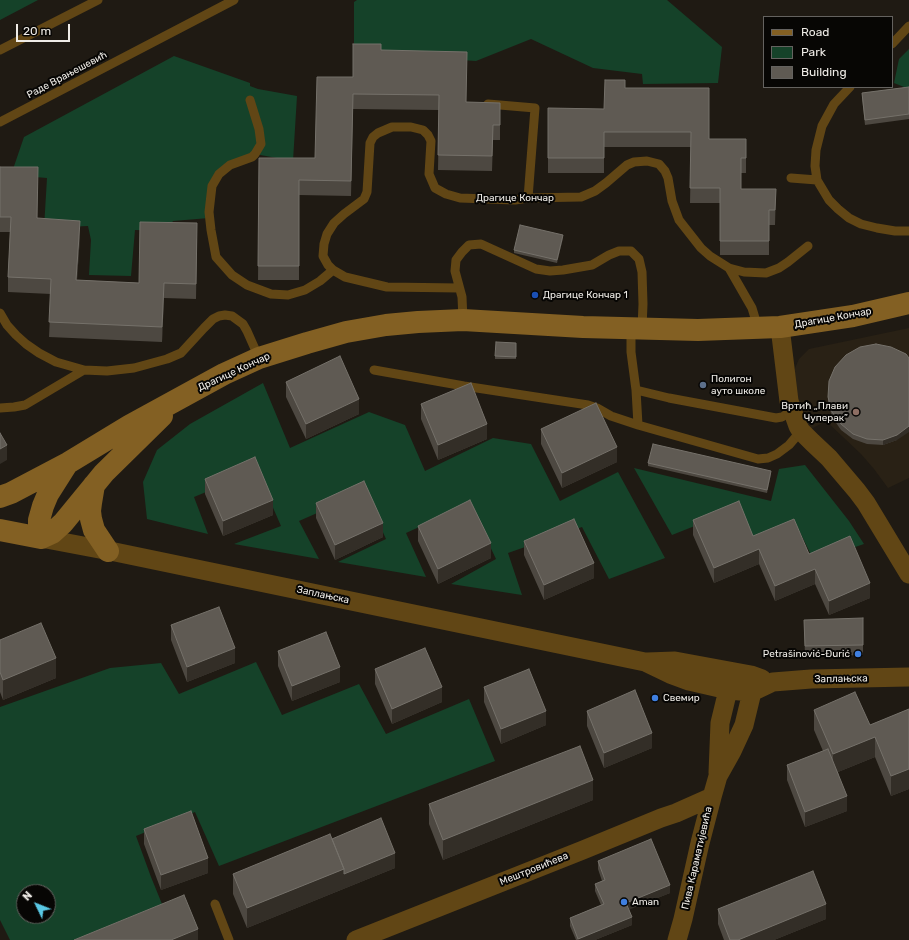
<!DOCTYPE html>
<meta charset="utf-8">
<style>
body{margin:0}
#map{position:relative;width:909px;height:940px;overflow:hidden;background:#1f1a13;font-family:Rubik,sans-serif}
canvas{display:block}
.legend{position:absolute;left:763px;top:16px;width:130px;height:72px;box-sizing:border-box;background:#070604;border:1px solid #64625f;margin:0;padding:5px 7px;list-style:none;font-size:12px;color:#efece7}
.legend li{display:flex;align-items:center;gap:8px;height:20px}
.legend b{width:20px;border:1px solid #64625f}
.north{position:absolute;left:16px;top:884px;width:40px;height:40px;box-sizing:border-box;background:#070604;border:1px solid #64625f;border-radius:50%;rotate:313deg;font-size:11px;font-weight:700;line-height:16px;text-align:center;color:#efece7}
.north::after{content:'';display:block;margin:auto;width:14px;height:18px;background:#59c8e4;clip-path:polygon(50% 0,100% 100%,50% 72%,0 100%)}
.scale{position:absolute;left:16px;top:24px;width:54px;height:18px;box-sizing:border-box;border:2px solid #efece7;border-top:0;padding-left:5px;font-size:12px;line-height:14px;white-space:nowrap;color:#efece7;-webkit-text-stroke:3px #070604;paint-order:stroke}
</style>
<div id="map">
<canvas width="909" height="940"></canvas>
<ul class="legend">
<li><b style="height:5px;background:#836023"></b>Road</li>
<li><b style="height:11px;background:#154229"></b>Park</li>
<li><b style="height:11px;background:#5f5a53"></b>Building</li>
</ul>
<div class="north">N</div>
<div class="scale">20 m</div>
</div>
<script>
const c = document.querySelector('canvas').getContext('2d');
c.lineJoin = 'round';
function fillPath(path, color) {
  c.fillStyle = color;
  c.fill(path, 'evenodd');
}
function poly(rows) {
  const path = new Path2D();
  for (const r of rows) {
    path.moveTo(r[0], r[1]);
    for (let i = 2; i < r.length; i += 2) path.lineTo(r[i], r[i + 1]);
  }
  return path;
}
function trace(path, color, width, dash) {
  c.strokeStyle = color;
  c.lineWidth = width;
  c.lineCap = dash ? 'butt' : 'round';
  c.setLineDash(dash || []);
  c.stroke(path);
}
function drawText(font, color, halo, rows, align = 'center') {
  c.font = font + ' Rubik,sans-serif';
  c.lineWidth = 4;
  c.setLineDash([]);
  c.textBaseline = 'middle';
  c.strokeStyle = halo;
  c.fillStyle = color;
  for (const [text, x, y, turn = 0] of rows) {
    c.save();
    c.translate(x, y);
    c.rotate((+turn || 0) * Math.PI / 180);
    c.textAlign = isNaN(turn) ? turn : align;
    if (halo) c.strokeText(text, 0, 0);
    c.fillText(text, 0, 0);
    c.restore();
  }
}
fillPath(poly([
 [909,328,909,478,888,488,874,469,861,454,826,421,811,429,799,404,793,373,799,359,809,349]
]), '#292115');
fillPath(poly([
 [0,0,38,0,0,20],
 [357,0,667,0,722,47,718,83,643,84,642,74,593,68,531,39,476,61,354,53,354,2],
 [909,49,909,89,894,83,899,59],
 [174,56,250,83,250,86,258,89,297,96,293,161,255,154,219,174,209,218,173,221,166,231,135,230,131,276,89,275,91,240,88,226,44,228,47,178,11,175,24,137],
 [263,383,290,448,369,412,405,425,425,471,493,438,531,444,560,501,618,472,665,558,609,579,582,527,508,553,522,595,451,584,496,559,470,504,406,533,426,577,338,562,386,539,365,492,299,521,319,559,234,544,281,526,257,471,194,497,208,534,147,519,143,482,157,450,190,424],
 [805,465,849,521,864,544,814,561,798,528,756,544,740,508,672,535,634,468,771,501,779,469],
 [256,662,282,715,359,684,386,734,469,699,495,761,219,866,195,812,136,836,151,877,162,904,74,940,10,940,0,920,0,707,110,668,161,663,179,694],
 [24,892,48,892,48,916,24,916]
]), '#154229');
trace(poly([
 [892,44,909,26],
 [0,50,98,0],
 [850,87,834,104,822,126,816,150,815,166,817,180,829,200,838,209,849,218,861,224,877,228,895,231,909,231],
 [250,100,259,129,261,144,255,154,252,157,230,165,219,174,212,186,209,212,211,230,216,257,232,275,247,285,271,294,288,295,305,290,320,281,333,270,345,277,387,287,459,288],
 [488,104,535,108,528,198],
 [0,122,234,0],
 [791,178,817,180],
 [729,268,744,272,766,273,779,268,788,262,808,246],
 [333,270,328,265,323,256,324,244,327,234,334,223,344,214,364,199,367,192,370,143,373,137,378,133,392,127,411,127,423,130,428,135,431,141,429,174,435,188,446,194,460,198,515,200,528,198,581,197,595,191,606,183,627,165,634,162,647,161,659,164,665,171,668,178,672,201,679,220,701,248,710,256,729,268,752,308,755,318,756,327],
 [0,313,7,325,16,335,26,344,39,353,56,362,84,370,107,371,134,368,167,359,181,353,204,328,213,319,219,316,225,315,232,316,243,324,247,331,259,358],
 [463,320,462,297,455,271,456,260,462,252,469,245,481,244,536,269,550,271,563,270,592,265,609,255,619,251,631,251,639,259,642,272,643,304,642,328],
 [374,370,464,386,588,405,597,408,611,416,638,425,636,390,631,352,631,328],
 [636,390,669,398,776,418,782,417,792,411],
 [0,408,14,407,25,405,84,370],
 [638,425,758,459,768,458,777,454,789,445,801,431],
 [215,904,229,940]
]), '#614615', 9);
trace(poly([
 [780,327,789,401,798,426,801,431,812,442,829,458,857,491,866,503,909,574],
 [41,538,115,552,645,662,670,674,689,681,728,690,752,692,773,682,811,679,909,677],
 [647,662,675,661,751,675,762,679],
 [718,773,720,723,728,690,733,679],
 [356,940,583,850,661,818,676,813,712,797],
 [677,940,683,919,700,843,712,797,718,776,732,751,744,725,752,692,751,675]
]), '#614615', 19);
trace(poly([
 [94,485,91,503,90,511,91,519,94,530,108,551],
 [0,497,11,493,68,463,129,426,224,374,259,358,307,343,346,332,386,325,418,322,463,320,583,327,698,330,780,327,853,316,909,303],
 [0,530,41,538],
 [41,538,52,533,63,523,104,473,162,416],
 [41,538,39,529,39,520,43,506,48,494,67,464]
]), '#836023', 22);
fillPath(poly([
 [381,50,466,102,500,103,500,140,493,140,492,171,438,170,439,110,353,109,351,196,299,195,299,280,258,280,259,158,315,158,353,77],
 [909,87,909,119,865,125,862,98,862,93],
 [625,88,709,139,746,139,746,173,741,173,741,189,776,189,775,225,769,225,769,255,720,255,720,203,690,203,691,147,604,147,604,173,548,173,548,108,604,109],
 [0,167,37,218,80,236,77,280,139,283,197,238,196,299,164,298,162,342,49,337,51,294,8,292,8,277,10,232,0,232],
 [563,238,557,263,514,253,514,250],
 [516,343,516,359,495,359,495,356],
 [286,382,359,414,306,439,286,397],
 [828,397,897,440,883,445,867,444,853,439,841,430,832,417,828,402],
 [421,404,487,439,438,460,421,419],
 [541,429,617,462,562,488,541,444],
 [648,463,771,474,767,493,648,466],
 [205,479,273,515,223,536,205,494],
 [316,503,383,537,335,560,316,518],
 [693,520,753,536,809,554,870,598,829,615,815,584,775,601,759,564,714,583,693,535],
 [418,526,491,558,438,584,418,541],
 [524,541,594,578,544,600,524,555],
 [804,620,863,645,863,655,805,657],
 [171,625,235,663,187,682,171,640],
 [0,640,56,678,3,700,0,692],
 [278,651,340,682,292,701,278,666],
 [375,669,442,702,392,724,375,684],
 [484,687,546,725,501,744,484,702],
 [909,709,909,789,891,796,875,757,838,772,847,811,805,827,787,780,787,765,823,751,814,730,814,710,870,725],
 [587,711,652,748,604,768,587,726],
 [593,800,443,860,429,824,429,804],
 [144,829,208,873,161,890,144,844],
 [332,839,395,868,247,928,233,894,233,874],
 [598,861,670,893,629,909,632,925,595,940,576,940,570,926,570,918,601,905,595,891,595,884,602,881,598,869],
 [718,909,826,919,774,940,724,940,718,924]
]), '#4d4841');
fillPath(poly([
 [80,221,80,236,76,295,76,280],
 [563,235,563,238,557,263,557,260],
 [164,283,164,298,162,342,162,327],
 [359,399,359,414,306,439,306,424],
 [487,424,487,439,438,460,438,445],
 [909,426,909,432,897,440,883,445,883,440],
 [7,445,7,460,0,464,0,449],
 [617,447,617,462,562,488,562,473],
 [771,471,771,474,767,493,767,490],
 [273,500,273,515,223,536,223,521],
 [383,523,383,537,335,560,335,545],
 [491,543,491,558,438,584,438,569],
 [759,549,759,564,714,583,714,568],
 [594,563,594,578,544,600,544,585],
 [815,569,815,584,775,601,775,586],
 [870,583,870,598,829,615,829,601],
 [235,648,235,663,187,682,187,667],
 [56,658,56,678,3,700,3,680],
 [340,667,340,682,292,701,292,686],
 [442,687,442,702,392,724,392,709],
 [546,711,546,725,501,744,501,729],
 [652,733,652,748,604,768,604,753],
 [875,737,875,757,833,774,833,754],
 [909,769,909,789,891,796,891,776],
 [593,780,593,800,443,860,443,840],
 [847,796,847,811,805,827,805,812],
 [395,853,395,868,247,928,247,908,344,869],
 [208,858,208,873,161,890,161,875],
 [670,885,670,893,626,911,626,903],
 [826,904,826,919,774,940,738,940],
 [632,917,632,925,595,940,578,940,578,939],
 [198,929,198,940,171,940]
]), '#332e27');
const building = poly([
 [353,44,381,44,381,50,467,52,466,102,500,103,500,125,493,125,492,156,438,155,439,95,353,94,351,181,299,180,299,266,258,266,259,158,315,158,317,77,353,77,353,44],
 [605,80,625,80,625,88,709,88,709,139,746,139,746,158,741,158,741,189,776,189,775,210,769,210,769,241,720,241,720,188,690,188,691,132,604,132,604,158,548,158,548,108,604,109,605,80],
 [909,87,909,114,865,120,862,93,909,87],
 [0,167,38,167,37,218,80,221,76,280,139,283,140,222,197,223,196,284,164,283,162,327,49,322,51,279,8,277,11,217,0,217,0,167],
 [520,225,563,235,557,260,514,250,520,225],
 [496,342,516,343,516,357,495,356,496,342],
 [876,344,891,347,906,354,909,358,909,426,897,435,883,440,867,439,853,434,841,424,832,412,828,397,829,381,835,367,846,355,860,347,876,344],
 [340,356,359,399,306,424,286,382,340,356],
 [471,383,487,424,438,445,421,404,471,383],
 [596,403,617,447,562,473,541,429,596,403],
 [0,433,7,445,0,449,0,433],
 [653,444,771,471,767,490,648,463,653,444],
 [255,457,273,500,223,521,205,479,255,457],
 [364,481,383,523,335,545,316,503,364,481],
 [470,500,491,543,438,569,418,526,470,500],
 [739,501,753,536,794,519,809,554,850,536,870,583,829,601,815,569,775,586,759,549,714,568,693,520,739,501],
 [574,519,594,563,544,585,524,541,574,519],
 [219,607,235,648,187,667,171,625,219,607],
 [863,618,863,645,805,646,804,620,863,618],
 [41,623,56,658,3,680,0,672,0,640,41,623],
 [326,632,340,667,292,686,278,651,326,632],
 [425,648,442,687,392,709,375,669,425,648],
 [529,669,546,711,501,729,484,687,529,669],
 [635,690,652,733,604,753,587,711,635,690],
 [855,692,870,725,909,709,909,769,891,776,875,737,833,754,814,710,855,692],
 [580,746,593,780,443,840,429,804,580,746],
 [828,749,847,796,805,812,787,765,828,749],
 [191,811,208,858,161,875,144,829,191,811],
 [381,818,395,853,344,874,344,869,332,839,381,818],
 [330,834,344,869,247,908,233,874,330,834],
 [651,839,670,885,626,903,632,917,578,939,570,918,604,904,595,884,605,880,598,861,651,839],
 [813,871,826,904,738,940,730,940,718,909,813,871],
 [184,895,198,929,171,940,74,940,184,895]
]);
fillPath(building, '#5f5a53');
trace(building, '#75716a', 1);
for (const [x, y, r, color] of [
 [535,295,4,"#1a4fb4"],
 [703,385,4,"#5c6f8a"],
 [856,412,4,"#8d6e63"],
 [858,654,4,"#3f7fe0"],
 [655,698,4,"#3f7fe0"],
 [624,902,4,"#3f7fe0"]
]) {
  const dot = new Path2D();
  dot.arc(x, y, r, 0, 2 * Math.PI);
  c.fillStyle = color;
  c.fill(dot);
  trace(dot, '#070604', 1.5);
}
drawText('10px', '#efece7', '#070604', [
 ["Раде Врањешевић",67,75,-28],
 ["Драгице Кончар",515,198],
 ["Драгице Кончар",833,318,-10],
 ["Драгице Кончар",234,372,-25],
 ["Заплањска",323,595,12],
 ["Заплањска",841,679,-1],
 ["Пива Караматијевића",697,858,-77],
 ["Мештровићева",534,869,-22]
]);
drawText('10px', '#efece7', '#070604', [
 ["Драгице Кончар 1",543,295],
 ["Полигон",711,379],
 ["ауто школе",711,391],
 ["Вртић „Плави",848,406,"right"],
 ["Чуперак”",848,418,"right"],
 ["Petrašinović-Đurić",850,654,"right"],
 ["Свемир",663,698],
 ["Aman",632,902]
], 'left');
</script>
